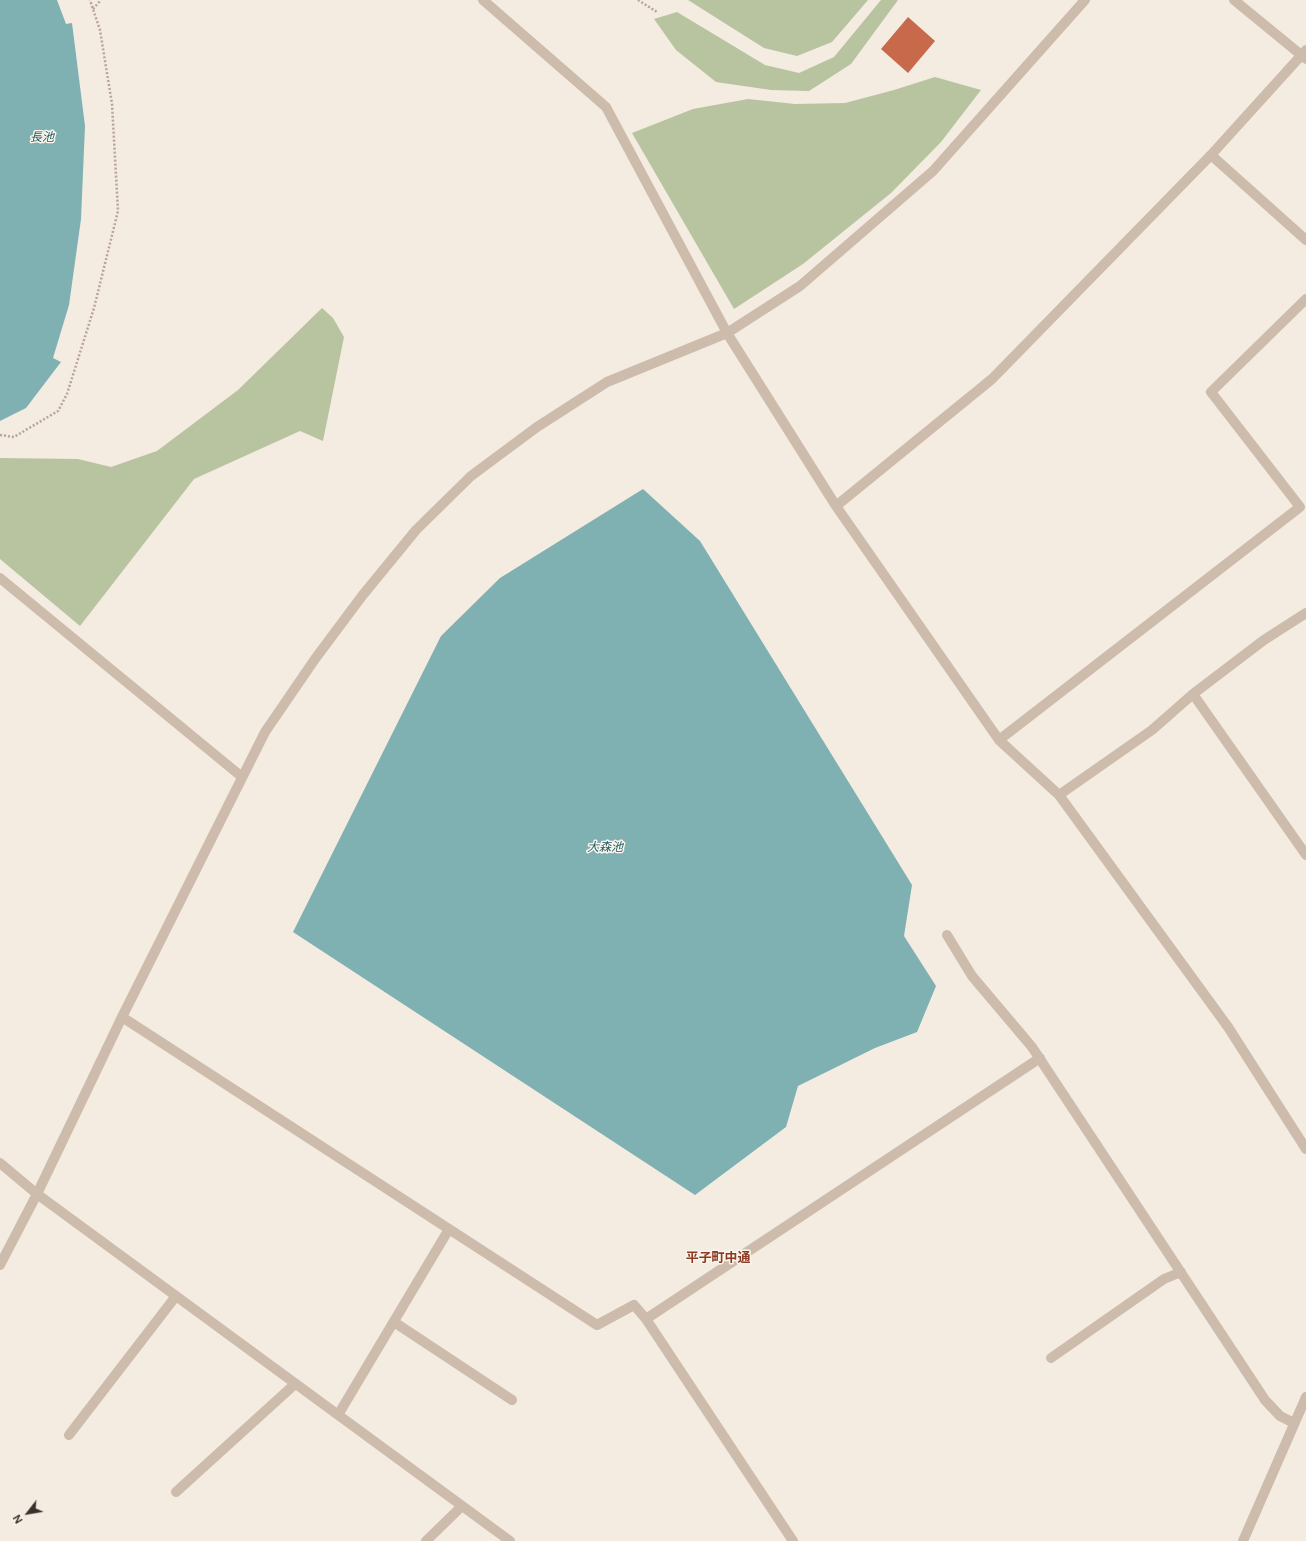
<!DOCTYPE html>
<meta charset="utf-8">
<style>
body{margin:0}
#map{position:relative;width:1306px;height:1541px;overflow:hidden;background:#f4ebe1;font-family:"DM Sans",sans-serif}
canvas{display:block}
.north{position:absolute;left:8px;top:1493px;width:40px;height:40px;-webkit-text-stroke:3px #fbf5ee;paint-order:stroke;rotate:239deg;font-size:11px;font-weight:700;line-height:16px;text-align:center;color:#3b302b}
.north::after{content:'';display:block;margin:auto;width:14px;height:18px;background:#3b302b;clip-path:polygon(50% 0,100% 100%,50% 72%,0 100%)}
</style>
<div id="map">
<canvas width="1306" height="1541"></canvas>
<div class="north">N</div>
</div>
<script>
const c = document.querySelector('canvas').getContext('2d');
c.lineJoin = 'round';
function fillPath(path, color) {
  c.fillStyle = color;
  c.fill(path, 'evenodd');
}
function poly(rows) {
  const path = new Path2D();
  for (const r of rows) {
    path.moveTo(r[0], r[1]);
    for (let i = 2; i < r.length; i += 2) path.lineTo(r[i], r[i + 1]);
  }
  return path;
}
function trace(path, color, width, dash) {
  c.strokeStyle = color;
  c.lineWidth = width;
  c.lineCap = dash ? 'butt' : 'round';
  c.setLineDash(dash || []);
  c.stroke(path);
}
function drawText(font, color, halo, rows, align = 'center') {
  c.font = font + ' "DM Sans","Noto Sans JP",sans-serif';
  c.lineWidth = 3;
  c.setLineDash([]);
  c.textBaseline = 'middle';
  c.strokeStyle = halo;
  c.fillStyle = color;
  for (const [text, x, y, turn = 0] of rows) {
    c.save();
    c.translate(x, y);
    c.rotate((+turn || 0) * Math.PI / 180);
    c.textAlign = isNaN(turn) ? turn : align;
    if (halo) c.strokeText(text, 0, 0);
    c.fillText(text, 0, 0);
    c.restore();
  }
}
fillPath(poly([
 [688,0,868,0,832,42,797,56,764,48],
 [881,0,898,0,851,64,809,91,771,90,716,82,676,50,654,19,677,12,765,65,799,73,834,57],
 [935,77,981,90,941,142,891,193,803,264,734,309,632,133,693,109,748,99,795,104,845,103,894,90],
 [322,308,333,318,344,337,323,441,300,431,194,479,80,626,0,559,0,458,78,459,111,467,157,451,238,390]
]), '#b8c4a0');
fillPath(poly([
 [0,0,57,0,66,24,72,23,85,126,81,219,69,305,53,358,61,362,26,408,0,421],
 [643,489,700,541,912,885,904,936,936,986,917,1032,875,1048,798,1086,786,1127,695,1195,293,932,441,636,500,578]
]), '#7fb0b2');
fillPath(poly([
 [908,17,935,41,908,73,881,49]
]), '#c8694b');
trace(poly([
 [638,0,657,12],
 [93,9,101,0],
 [0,435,14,437,58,411,67,394,94,308,118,211,112,104,100,30,90,0]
]), '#b9a596', 2.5, [2, 2]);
trace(poly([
 [483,0,606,107,727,333,836,506,999,740,1059,795,1228,1027,1306,1149],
 [1234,0,1306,59],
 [1211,155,1306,240],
 [836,506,992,379,1211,155,1306,50],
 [0,578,242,777],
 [1193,694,1306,855],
 [999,740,1300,507,1211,392,1306,299],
 [1059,795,1152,730,1193,694,1264,640,1306,613],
 [947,935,972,976,1032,1047,1265,1400,1280,1416,1294,1423],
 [122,1017,597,1325,634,1305,646,1319,793,1541],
 [0,1163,37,1194,510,1541],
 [0,1265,37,1194,122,1017,265,732,315,659,362,596,416,530,471,476,537,427,607,382,727,333,800,286,933,171,1085,0],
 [646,1319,1040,1058],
 [394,1322,512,1400],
 [1051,1358,1164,1279,1181,1272],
 [338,1415,449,1229],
 [69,1435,176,1296],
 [176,1492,295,1384],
 [426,1541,462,1506],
 [1243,1541,1306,1397]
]), '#cdbbac', 10);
drawText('italic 12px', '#1f5a5e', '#fbf5ee', [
 ["長池",42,138],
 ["大森池",605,848]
]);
drawText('bold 13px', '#8c3b22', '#fbf5ee', [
 ["平子町中通",718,1259]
]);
</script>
